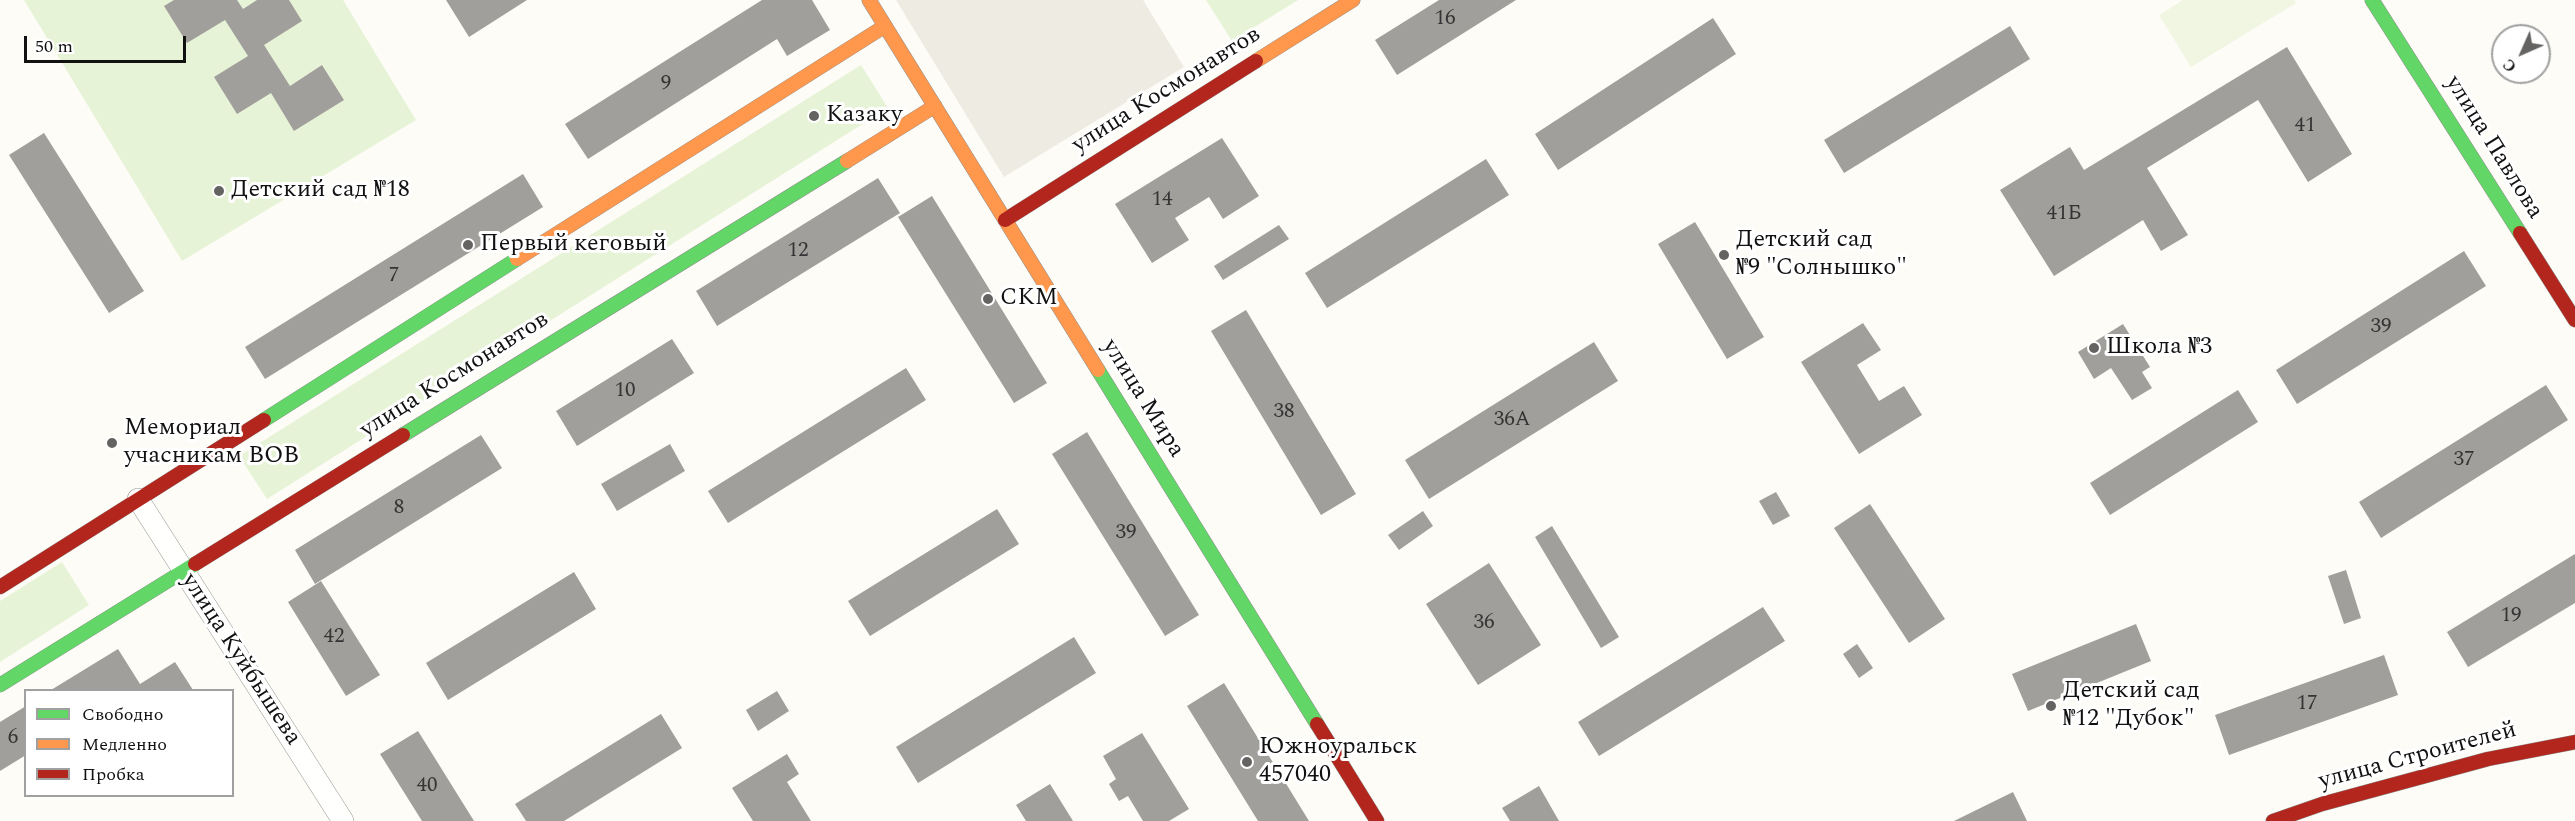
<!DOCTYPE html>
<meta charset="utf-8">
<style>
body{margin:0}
#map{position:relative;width:2575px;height:821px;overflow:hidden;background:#fdfcf7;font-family:Spectral,serif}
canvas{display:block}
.legend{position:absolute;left:24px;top:689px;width:210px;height:108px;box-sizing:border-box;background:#fff;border:2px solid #a0a0a0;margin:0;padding:8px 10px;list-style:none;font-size:18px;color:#111}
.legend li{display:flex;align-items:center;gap:12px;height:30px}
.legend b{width:30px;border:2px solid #a0a0a0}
.north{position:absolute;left:2491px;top:24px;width:60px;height:60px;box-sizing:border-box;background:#fff;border:2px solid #a0a0a0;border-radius:50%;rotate:225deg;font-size:16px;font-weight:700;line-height:24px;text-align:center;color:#111}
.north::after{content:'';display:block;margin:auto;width:21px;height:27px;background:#646362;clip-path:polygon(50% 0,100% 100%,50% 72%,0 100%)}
.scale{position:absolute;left:24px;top:36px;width:162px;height:27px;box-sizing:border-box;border:3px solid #111;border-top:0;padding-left:8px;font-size:18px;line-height:21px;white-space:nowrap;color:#111;-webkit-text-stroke:4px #fff;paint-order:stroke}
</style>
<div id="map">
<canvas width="2575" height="821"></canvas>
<ul class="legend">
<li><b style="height:8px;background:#63d668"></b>Свободно</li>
<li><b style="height:8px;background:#ff974d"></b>Медленно</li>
<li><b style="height:8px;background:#b3261e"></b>Пробка</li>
</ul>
<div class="north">С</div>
<div class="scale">50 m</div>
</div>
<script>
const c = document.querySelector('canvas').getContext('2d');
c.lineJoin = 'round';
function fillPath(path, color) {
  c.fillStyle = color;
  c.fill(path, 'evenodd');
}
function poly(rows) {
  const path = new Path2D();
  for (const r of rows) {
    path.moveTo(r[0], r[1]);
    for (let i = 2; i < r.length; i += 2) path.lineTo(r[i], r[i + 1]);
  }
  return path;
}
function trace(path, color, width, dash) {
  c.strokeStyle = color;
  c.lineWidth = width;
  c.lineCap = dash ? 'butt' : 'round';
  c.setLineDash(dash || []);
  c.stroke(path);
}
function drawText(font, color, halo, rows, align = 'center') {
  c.font = font + ' Spectral,serif';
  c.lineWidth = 6;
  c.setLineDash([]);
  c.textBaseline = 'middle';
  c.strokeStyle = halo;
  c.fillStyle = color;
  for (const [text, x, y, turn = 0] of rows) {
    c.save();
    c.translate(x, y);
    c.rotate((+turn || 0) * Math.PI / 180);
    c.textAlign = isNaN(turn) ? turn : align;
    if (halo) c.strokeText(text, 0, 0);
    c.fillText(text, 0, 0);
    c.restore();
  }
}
fillPath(poly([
 [24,0,343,0,416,120,182,261],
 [1206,0,1298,0,1232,41],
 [861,65,888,108,267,499,239,456],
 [62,562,89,605,0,662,0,601]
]), '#e7f3d7');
fillPath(poly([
 [2183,0,2294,0,2296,3,2191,67,2159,15]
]), '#f0f6e1');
fillPath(poly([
 [896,0,1143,0,1184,67,1004,177]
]), '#edebe2');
fillPath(poly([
 [174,0,237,0,243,9,257,0,289,0,302,21,264,45,290,86,322,65,344,100,294,131,271,93,237,114,214,77,248,56,225,20,187,43,164,6],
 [446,0,527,0,469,37],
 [762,0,812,0,830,30,787,56,777,39,588,159,565,124],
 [1439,0,1516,0,1397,75,1375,40],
 [1713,18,1736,54,1558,170,1535,134],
 [2010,26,2030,59,1844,173,1824,140],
 [2287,47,2352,154,2308,182,2258,100,2147,168,2188,235,2161,251,2143,220,2054,276,2000,190,2070,147,2084,170],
 [44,133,144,291,109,313,9,155],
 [1222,138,1259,196,1223,219,1209,197,1175,218,1189,240,1152,263,1115,204],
 [1486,159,1509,195,1327,308,1305,273],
 [523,174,543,207,265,379,245,347],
 [878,178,900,213,717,326,696,291],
 [932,196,1047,383,1014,403,898,217],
 [1695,222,1764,337,1727,359,1658,244],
 [1279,225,1289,239,1223,280,1214,266],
 [2464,251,2486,286,2297,404,2276,370],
 [1246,310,1356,494,1321,515,1211,331],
 [1863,323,1881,350,1857,365,1879,401,1904,386,1922,415,1859,454,1801,362],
 [2123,324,2150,367,2142,372,2152,388,2132,400,2111,368,2094,379,2078,352],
 [672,339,694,373,577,446,556,411],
 [1594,342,1618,381,1429,499,1405,460],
 [906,368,926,400,728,523,708,491],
 [2546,385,2568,420,2381,538,2359,502],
 [2238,390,2258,422,2110,515,2090,483],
 [1087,432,1199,615,1165,636,1052,454],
 [481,435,502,468,315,584,295,550],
 [670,444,685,471,617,511,601,484],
 [1776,492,1790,516,1773,525,1759,501],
 [1870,504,1945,619,1909,643,1834,528],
 [997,509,1019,544,870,636,848,601],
 [1423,511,1433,526,1399,550,1388,535],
 [1552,526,1619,637,1601,648,1535,537],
 [2575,554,2575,603,2468,667,2447,632],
 [1489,563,1541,645,1478,685,1426,604],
 [2346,570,2361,618,2344,624,2328,576],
 [574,572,596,609,448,700,426,663],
 [321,581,380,675,346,696,288,602],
 [1763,607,1785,641,1599,756,1578,722],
 [2136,624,2151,661,2028,711,2012,674],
 [1074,637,1096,673,918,783,896,747],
 [1857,644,1873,668,1859,678,1843,654],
 [118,649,140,684,175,662,193,690,51,690],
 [2384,655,2398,695,2229,755,2215,715],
 [1224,683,1309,821,1258,821,1187,706],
 [777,691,789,711,758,731,746,710],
 [26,706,26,755,0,771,0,722],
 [661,714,682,748,564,821,526,821,515,804],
 [418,731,474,821,422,821,380,754],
 [1142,733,1189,809,1169,821,1143,821,1128,796,1119,801,1109,784,1116,779,1103,756],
 [787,754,799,774,787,782,811,821,753,821,732,788],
 [1050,784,1073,821,1026,821,1016,805],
 [1539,786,1559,821,1510,821,1502,808],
 [2013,792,2027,821,1954,821]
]), '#a19f9c');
const street = poly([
 [138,499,343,821]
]);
const fast = poly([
 [2372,0,2520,233],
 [1098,370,1317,724],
 [264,420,517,259],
 [403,435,847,161],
 [0,685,195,564]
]);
const slow = poly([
 [869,0,1098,370],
 [1256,61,1353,0],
 [847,161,935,106],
 [517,259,885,26]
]);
const jam = poly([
 [1005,220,1256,61],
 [2520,233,2575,320],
 [195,564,403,435],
 [0,587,264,420],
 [1317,724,1377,821],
 [2273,821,2322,804,2488,759,2575,742]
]);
trace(street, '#979795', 22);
trace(fast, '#8e8d8b', 15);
trace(slow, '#8e8d8b', 15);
trace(jam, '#8e8d8b', 15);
trace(street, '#fffffe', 21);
trace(fast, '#63d668', 14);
trace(slow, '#ff974d', 14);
trace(jam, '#b3261e', 14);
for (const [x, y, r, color] of [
 [814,116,6,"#646362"],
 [219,191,6,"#646362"],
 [468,245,6,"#646362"],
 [1724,255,6,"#646362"],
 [988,299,6,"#646362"],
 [2094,348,6,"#646362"],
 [112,443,6,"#646362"],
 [2051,706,6,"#646362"],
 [1247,762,6,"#646362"]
]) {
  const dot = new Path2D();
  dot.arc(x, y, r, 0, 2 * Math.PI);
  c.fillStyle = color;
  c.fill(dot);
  trace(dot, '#fff', 2);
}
drawText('21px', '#353434', null, [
 ["16",1445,20],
 ["9",666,85],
 ["41",2305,127],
 ["14",1162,201],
 ["41Б",2064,215],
 ["12",798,252],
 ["7",394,277],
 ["39",2381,328],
 ["10",625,392],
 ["38",1284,413],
 ["36А",1512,421],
 ["37",2464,461],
 ["8",399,509],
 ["39",1126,534],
 ["19",2511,617],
 ["36",1484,624],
 ["42",334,638],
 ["17",2307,705],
 ["6",13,739],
 ["40",427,787]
]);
drawText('24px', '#111', '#fff', [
 ["улица Космонавтов",1167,91,-32],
 ["улица Павлова",2493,148,58],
 ["улица Космонавтов",455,376,-32],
 ["улица Мира",1142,399,58],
 ["улица Куйбышева",240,660,57],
 ["улица Строителей",2418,757,-15]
]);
drawText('24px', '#111', '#fff', [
 ["Казаку",826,116],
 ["Детский сад №18",231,191],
 ["Детский сад",1736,241],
 ["№9 \"Солнышко\"",1736,269],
 ["Первый кеговый",480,245],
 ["СКМ",1000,299],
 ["Школа №3",2106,348],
 ["Мемориал",124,429],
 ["учасникам ВОВ",124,457],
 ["Детский сад",2063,692],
 ["№12 \"Дубок\"",2063,720],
 ["Южноуральск",1259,748],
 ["457040",1259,776]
], 'left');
</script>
